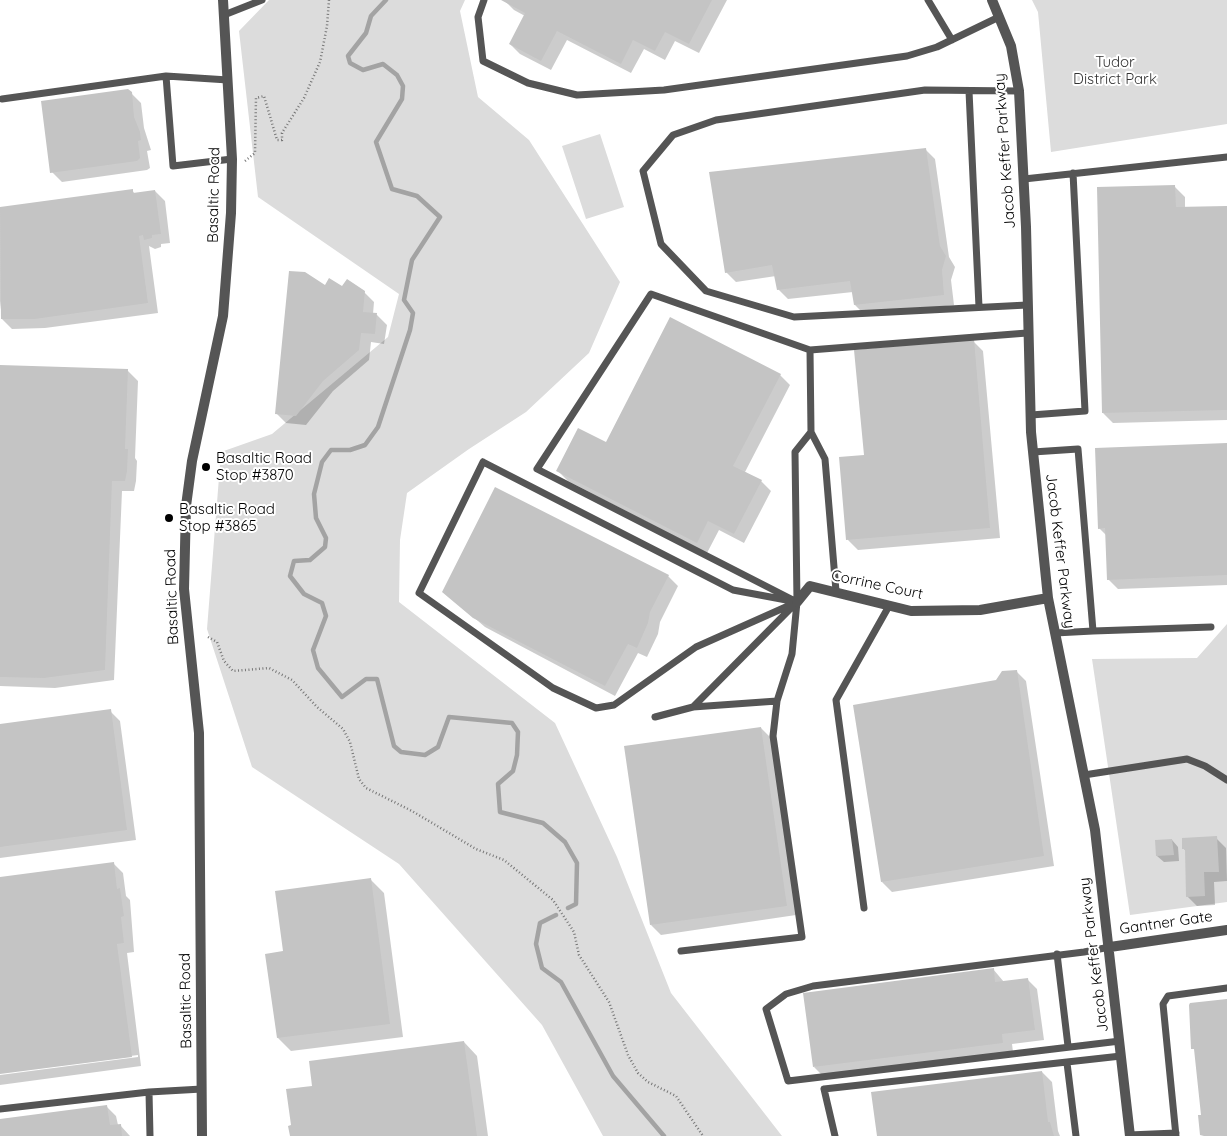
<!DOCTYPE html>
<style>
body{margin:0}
canvas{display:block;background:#fff}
</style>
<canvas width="1227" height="1136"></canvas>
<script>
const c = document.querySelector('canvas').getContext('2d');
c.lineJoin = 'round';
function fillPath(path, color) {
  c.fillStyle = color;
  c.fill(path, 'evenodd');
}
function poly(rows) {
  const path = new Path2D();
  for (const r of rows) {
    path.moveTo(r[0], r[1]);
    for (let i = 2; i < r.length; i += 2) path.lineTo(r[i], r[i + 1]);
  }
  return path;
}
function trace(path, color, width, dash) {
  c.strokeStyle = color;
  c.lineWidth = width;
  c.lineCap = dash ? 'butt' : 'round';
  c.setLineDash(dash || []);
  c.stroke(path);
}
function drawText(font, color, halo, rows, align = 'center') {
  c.font = font + ' Quicksand,sans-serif';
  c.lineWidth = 4;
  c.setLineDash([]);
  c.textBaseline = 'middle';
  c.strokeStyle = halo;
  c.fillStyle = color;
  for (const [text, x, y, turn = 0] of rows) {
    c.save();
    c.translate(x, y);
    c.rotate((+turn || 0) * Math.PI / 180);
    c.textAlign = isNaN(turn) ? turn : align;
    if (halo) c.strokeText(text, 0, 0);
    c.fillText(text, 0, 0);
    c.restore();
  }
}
fillPath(poly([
 [269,0,465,0,460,11,478,97,529,140,620,282,589,353,526,412,469,449,407,493,400,540,399,602,555,723,617,857,671,993,782,1136,603,1136,542,1025,399,864,252,767,207,629,221,452,272,434,388,337,399,294,258,197,239,31],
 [1032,0,1227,0,1227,124,1051,152,1038,12],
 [600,134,624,207,586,219,562,146],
 [1227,624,1227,902,1130,915,1092,659,1197,658]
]), '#dcdcdc');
fillPath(poly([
 [504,0,727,0,699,53,675,41,665,60,644,49,631,73,567,40,551,70,520,54,510,44,525,16,514,10],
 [131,93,141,103,144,128,151,150,147,151,150,168,147,170,62,182,52,172],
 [925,149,935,159,949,257,955,267,951,280,954,305,865,315,855,305,853,292,788,299,778,289,776,276,736,282,726,272],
 [1175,187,1185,197,1185,208,1227,207,1227,420,1113,423,1103,413],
 [132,190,135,194,155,191,165,201,170,243,161,244,161,247,155,249,149,246,158,313,45,328,12,329,2,319,0,301,0,208],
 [325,287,364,292,374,302,373,314,377,315,387,325,384,344,371,342,369,360,333,391,306,425,286,423,276,413],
 [973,341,983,351,1000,538,858,550,848,540,841,458,865,456],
 [0,366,128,371,138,381,135,458,137,461,136,481,134,491,122,491,114,680,55,688,0,686],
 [780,375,790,385,745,472,761,481,771,491,744,543,719,530,707,553,568,481,558,471,606,444],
 [1227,444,1227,585,1118,589,1108,579,1106,535,1099,528],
 [668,576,678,586,660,622,658,634,647,657,638,653,615,696,485,627,444,592],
 [1016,671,1026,681,1054,866,892,892,882,882,997,681],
 [110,711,120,721,136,840,0,858,0,725],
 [761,728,771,738,796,915,661,935,651,925],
 [1216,838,1226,848,1227,881,1214,882,1215,905,1197,906,1187,896,1186,851,1184,849],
 [1172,840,1178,847,1179,861,1164,862,1157,856],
 [113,863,123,873,126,896,130,900,134,952,127,953,141,1066,0,1085,0,1075,138,1057,138,1055,0,1073,0,878],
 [371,880,384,893,403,1037,291,1051,278,1038,284,952],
 [993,969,1004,982,1027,979,1037,989,1044,1040,1012,1044,1013,1052,824,1077,814,1067],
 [464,1042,477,1056,488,1136,291,1136,313,1087],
 [1042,1072,1052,1082,1058,1131,1060,1136,878,1136],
 [106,1106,116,1116,118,1125,120,1125,130,1136,0,1136,0,1120]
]), '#0003');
trace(poly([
 [386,0,371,16,366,33,348,56,350,63,363,70,383,64,397,75,403,86,402,99,376,142,392,189,417,196,440,217,412,260,404,300,413,313,410,330,378,427,365,445,350,450,331,450,322,462,314,494,316,518,326,538,325,547,310,560,294,561,290,576,304,594,322,603,326,616,313,650,318,668,342,697,366,679,377,679,394,746,401,752,425,755,438,747,449,717,512,723,518,732,517,755,513,771,498,784,500,812,543,823,565,842,577,863,576,904,568,908],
 [556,915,540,923,536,944,542,968,561,982,613,1076,664,1136]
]), '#a3a3a3', 4.5);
fillPath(poly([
 [501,0,712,0,689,44,665,32,655,51,633,40,621,64,557,31,541,61,509,44,525,13],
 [128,89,132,92,134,117,140,132,141,140,138,141,140,158,137,161,50,173,41,101],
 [926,148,940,246,946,256,942,270,944,295,854,305,850,281,777,290,772,265,725,273,709,172],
 [1175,185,1176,207,1227,206,1227,410,1102,413,1097,187],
 [133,189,133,193,155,190,161,234,152,235,152,238,144,240,143,235,139,236,148,303,35,319,1,319,0,207],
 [289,271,305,272,325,285,329,278,342,286,347,279,365,291,363,312,377,313,375,334,361,333,359,350,323,381,296,416,275,414],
 [670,317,781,374,733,466,762,480,734,534,708,521,697,543,556,471,578,428,606,442],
 [974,339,990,528,846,540,839,457,864,455,854,350],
 [0,365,128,369,125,449,128,449,127,471,125,481,112,481,105,670,44,678,0,677],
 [1227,443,1227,575,1107,580,1105,528,1098,529,1095,448],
 [495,487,669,575,650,612,648,623,637,648,628,644,605,686,473,618,442,592],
 [1017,670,1044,856,881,882,853,705,996,680,1002,671],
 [111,709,127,830,0,847,0,724],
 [761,727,787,906,650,925,624,746],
 [1217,836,1219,872,1204,872,1205,896,1186,897,1185,849,1182,849,1182,838],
 [1172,839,1174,855,1156,856,1155,840],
 [114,862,117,889,120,888,124,916,121,917,124,943,117,944,132,1057,0,1074,0,877],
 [371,878,390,1024,277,1038,265,954,283,951,275,891],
 [994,968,995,982,1028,978,1035,1030,1002,1034,1003,1043,813,1067,803,993],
 [1227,999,1227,1136,1204,1136,1200,1135,1198,1115,1201,1115,1194,1049,1191,1049,1189,1005,1190,1003],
 [464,1041,477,1136,290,1136,288,1126,291,1125,286,1089,312,1086,309,1061],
 [1042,1071,1048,1122,1050,1122,1054,1136,877,1136,871,1092],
 [107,1105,110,1125,121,1124,122,1136,0,1136,0,1119]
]), '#c4c4c4');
trace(poly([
 [245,161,255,153,256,98,264,96,277,140,282,140,282,133,304,98,320,62,327,26,329,0],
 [208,637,217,642,224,661,233,671,269,668,292,680,317,707,343,729,350,742,359,779,366,788,412,811,476,849,504,860,553,900,574,932,579,955,609,1002,628,1055,638,1073,648,1082,676,1096,703,1136]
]), '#777', 2.5, [1, 2.5]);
trace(poly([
 [484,0,478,17,483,61,528,83,577,95,664,90,907,56,937,47,999,17],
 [928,0,952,40],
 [224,15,262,0],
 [166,76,173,166,232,159],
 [969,91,979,307],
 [1019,91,925,90,716,120,673,135,643,171,661,244,706,291,794,317,1027,305],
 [2,99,166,76,228,80],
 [1024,179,1227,157],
 [810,350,1027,333],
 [1031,415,1085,411,1073,173],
 [811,432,825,459,836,591],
 [1033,452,1078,449,1093,631,1055,633],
 [483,462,733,590,797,602,696,647,614,705,596,708,553,688,419,593,483,462],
 [1093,631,1211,627],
 [693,707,793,606],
 [655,717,693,707,777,701,792,654,797,602,795,452,811,432,810,350,651,294,537,469,797,602],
 [1084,775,1187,759,1205,766,1227,780],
 [864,908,836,700,889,606],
 [1110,947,1084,952,813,986,786,994,766,1009,788,1081,1120,1041],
 [681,951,802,937,773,736,777,701],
 [1057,954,1068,1046],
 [1067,1063,1076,1136],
 [0,1109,149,1092],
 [1129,1135,1176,1133],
 [150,1136,149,1092,202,1089],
 [835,1136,824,1089,1121,1056],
 [1176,1136,1163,1004,1168,996,1227,988]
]), '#555', 7);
trace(poly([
 [992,0,1011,46,1019,91,1026,227,1031,432,1048,598,1095,830,1130,1136],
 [797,602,810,586,911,611,980,610,1048,598],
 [1110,947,1227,930],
 [202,1136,199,733,184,589,186,506,192,461,223,316,231,213,232,159,223,0]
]), '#555', 10);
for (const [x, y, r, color] of [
 [206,467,5,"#000"],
 [169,518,5,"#000"]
]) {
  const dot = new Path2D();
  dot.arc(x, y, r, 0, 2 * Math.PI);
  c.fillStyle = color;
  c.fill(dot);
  trace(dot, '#fff', 2);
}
drawText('15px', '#333', '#fff', [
 ["Tudor",1115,62],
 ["District Park",1115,79]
]);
drawText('15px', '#000', '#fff', [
 ["Jacob Keffer Parkway",1005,151,-94],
 ["Basaltic Road",214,195,-89],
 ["Jacob Keffer Parkway",1060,551,83],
 ["Corrine Court",877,585,12],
 ["Basaltic Road",172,597,-92],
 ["Gantner Gate",1166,923,-8],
 ["Jacob Keffer Parkway",1094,955,-97],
 ["Basaltic Road",186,1001,-91]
]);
drawText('15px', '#000', '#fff', [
 ["Basaltic Road",216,458],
 ["Stop #3870",216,475],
 ["Basaltic Road",179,509],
 ["Stop #3865",179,526]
], 'left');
</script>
